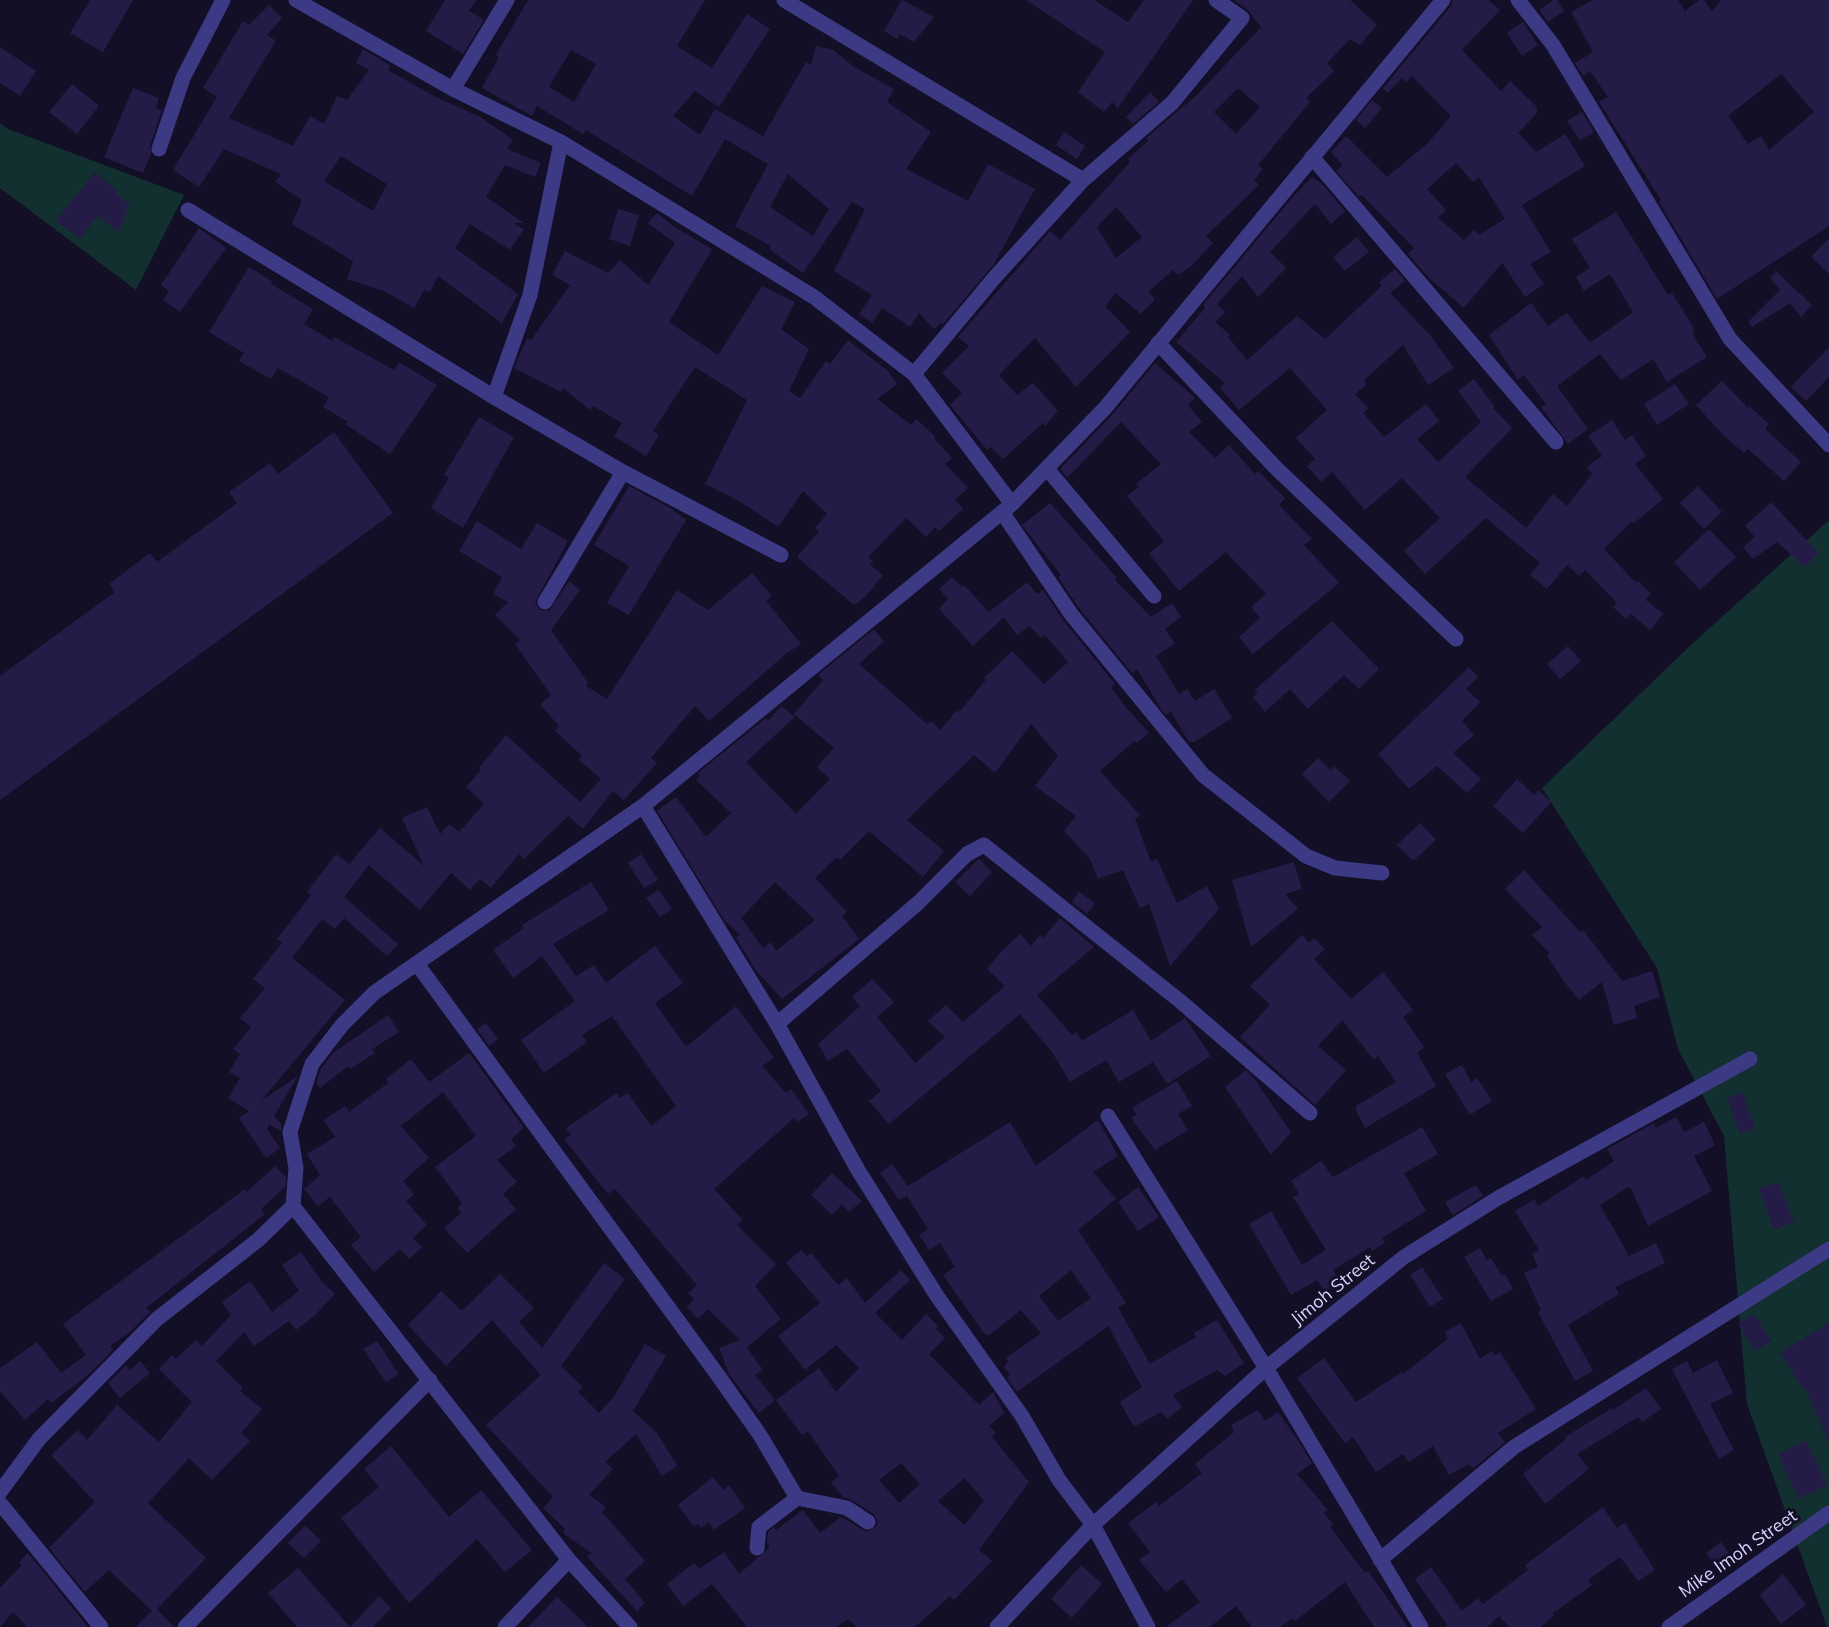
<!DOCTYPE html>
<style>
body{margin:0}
canvas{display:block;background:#130f26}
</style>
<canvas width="1829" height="1627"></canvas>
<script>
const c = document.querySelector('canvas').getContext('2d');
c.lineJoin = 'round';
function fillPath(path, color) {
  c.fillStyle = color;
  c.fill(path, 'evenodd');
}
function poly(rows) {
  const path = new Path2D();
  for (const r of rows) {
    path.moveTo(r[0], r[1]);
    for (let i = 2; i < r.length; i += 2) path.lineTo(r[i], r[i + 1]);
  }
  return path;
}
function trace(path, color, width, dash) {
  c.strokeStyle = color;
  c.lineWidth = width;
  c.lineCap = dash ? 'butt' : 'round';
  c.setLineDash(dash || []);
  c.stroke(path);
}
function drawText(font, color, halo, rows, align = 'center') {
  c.font = font + ' Mulish,sans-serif';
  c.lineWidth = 6;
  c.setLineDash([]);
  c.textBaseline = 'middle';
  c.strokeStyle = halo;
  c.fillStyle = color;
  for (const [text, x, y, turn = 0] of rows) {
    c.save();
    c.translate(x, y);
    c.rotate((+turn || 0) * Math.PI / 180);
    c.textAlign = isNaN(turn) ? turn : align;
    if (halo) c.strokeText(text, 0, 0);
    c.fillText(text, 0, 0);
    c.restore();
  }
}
fillPath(poly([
 [0,123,8,129,184,195,136,290,0,188],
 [1829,520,1829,1627,1827,1627,1747,1404,1724,1136,1678,1049,1657,968,1542,788,1691,645]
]), '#12302f');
fillPath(poly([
 [90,0,133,0,103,52,70,33],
 [445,0,476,0,469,11,484,20,463,54,426,31],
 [528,0,705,0,677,46,712,68,747,14,770,29,719,107,695,91,673,116,700,135,715,109,763,136,806,62,811,65,816,46,833,50,854,67,894,89,887,102,931,132,906,169,968,201,988,164,1035,189,994,264,943,324,941,323,934,329,919,313,910,327,882,308,872,323,859,314,872,295,834,271,865,209,852,202,803,273,769,249,771,246,735,226,768,164,725,139,692,196,586,130,583,134,537,106,532,116,482,88,499,57,496,55],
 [571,50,596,64,574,102,549,87],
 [788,174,829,209,813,236,770,207],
 [902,0,934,17,914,42,900,34,897,39,884,31],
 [1026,0,1094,0,1128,22,1144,0,1193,0,1118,108,1112,102,1104,112,1078,92,1105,52],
 [1234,0,1350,0,1377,25,1360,45,1350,39,1327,63,1334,71,1306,98,1310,102,1258,165,1263,169,1254,180,1259,185,1206,236,1213,243,1190,267,1178,275,1173,270,1148,292,1155,299,1141,314,1116,293,1105,306,1130,332,1076,387,1035,338,999,375,1017,395,1033,383,1058,411,1045,426,1043,423,1003,459,991,447,987,450,950,405,962,393,942,373,969,346,958,337,1050,231,1060,240,1130,162,1128,159,1148,141,1146,138,1197,95,1261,27,1248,10],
 [1238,88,1260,107,1236,134,1214,112],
 [1116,207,1142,237,1116,258,1097,227],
 [1453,0,1488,0,1500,10,1462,50,1501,91,1510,81,1537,107,1537,113,1518,133,1536,152,1565,134,1585,166,1522,205,1551,252,1530,264,1544,284,1525,297,1502,263,1464,308,1429,278,1408,254,1414,248,1362,195,1359,197,1336,171,1343,165,1331,152,1346,136,1387,177,1428,143,1451,116,1412,76,1406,82,1402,78,1387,93,1383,88,1451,6],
 [1456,163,1473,182,1479,177,1505,219,1479,235,1474,230,1464,240,1438,218,1446,210,1427,189],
 [1553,0,1557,0,1564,11,1548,22,1539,10],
 [1593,0,1678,0,1685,11,1699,0,1704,0,1712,11,1721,0,1829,0,1829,226,1717,299,1659,202,1661,200,1599,102,1608,97,1590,71,1583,76,1575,63,1593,52,1571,12],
 [1781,74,1814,112,1769,150,1761,136,1748,144,1728,116],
 [269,5,282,18,267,35,276,41,229,118,293,146,310,116,324,124,337,96,347,100,369,70,356,63,363,49,390,65,388,70,436,97,482,118,513,140,507,149,541,163,535,177,505,165,486,197,524,223,513,223,524,229,510,250,470,224,455,248,518,294,502,323,438,276,430,292,424,290,414,308,384,291,347,279,353,261,292,224,302,200,275,182,281,174,224,149,199,187,173,170,217,97,203,88,243,21,249,25],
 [341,156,387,184,373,211,324,181],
 [1523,22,1538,45,1522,56,1507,33],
 [0,47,36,71,20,96,0,83],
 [72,84,99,106,77,134,49,112],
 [133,88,159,98,156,108,162,110,150,146,151,154,143,173,104,157],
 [1150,92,1159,102,1133,124,1126,117],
 [1372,100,1382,108,1365,128,1356,120],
 [1582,112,1594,132,1580,140,1567,121],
 [1064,132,1085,146,1077,159,1056,145],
 [95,172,118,191,116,194,130,205,118,232,98,216,80,239,56,221],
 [1312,177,1322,184,1345,211,1331,224,1315,204,1270,252,1286,268,1258,297,1242,276,1217,304,1225,312,1215,322,1230,335,1228,337,1247,360,1297,316,1325,339,1382,286,1379,282,1395,269,1405,281,1390,293,1430,335,1454,368,1428,385,1403,345,1364,380,1367,384,1355,394,1368,408,1363,413,1384,437,1426,404,1439,421,1417,439,1438,462,1481,422,1458,391,1474,379,1495,407,1493,408,1512,428,1465,477,1526,528,1553,494,1567,506,1592,474,1587,467,1602,456,1588,436,1612,420,1625,440,1632,435,1646,456,1635,464,1663,499,1634,523,1632,521,1604,549,1636,583,1638,581,1651,594,1645,599,1663,614,1650,630,1631,614,1626,619,1613,607,1617,603,1585,570,1579,576,1567,565,1547,589,1530,575,1540,563,1486,518,1425,574,1404,551,1440,518,1402,478,1365,510,1332,472,1321,482,1307,466,1315,459,1296,438,1327,410,1290,368,1239,410,1220,388,1225,383,1176,342,1205,308,1203,305,1292,198],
 [618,209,639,215,630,246,609,239],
 [1616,212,1668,295,1672,293,1694,328,1693,335,1707,357,1667,382,1653,359,1621,380,1600,354,1557,386,1588,429,1568,444,1541,407,1546,404,1524,375,1518,380,1489,335,1531,303,1548,326,1567,313,1590,343,1633,312,1610,274,1584,291,1576,277,1590,268,1572,239],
 [657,213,673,226,712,249,669,322,718,355,762,286,795,302,781,329,809,349,789,391,800,398,826,361,830,364,848,340,888,371,897,384,877,399,911,425,916,419,935,436,934,438,952,458,945,464,968,488,955,500,963,509,939,531,935,527,926,537,906,518,868,557,873,561,870,565,883,575,865,597,854,605,797,557,819,531,815,528,827,514,803,491,778,527,741,502,705,484,747,400,695,367,653,431,659,435,646,456,614,436,622,423,593,406,590,410,563,388,561,392,514,368,527,338,531,340,570,285,552,275,565,251,608,273,620,260,648,285,675,243,648,223],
 [199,228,226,248,180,312,163,300,169,291,161,285],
 [1357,237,1369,252,1345,271,1333,257],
 [1829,238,1829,274,1811,257],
 [249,267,272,281,271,284,313,309,304,324,332,341,334,337,394,370,399,362,437,385,390,454,345,424,348,422,323,407,329,397,278,368,271,379,239,361,244,353,209,332],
 [1776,271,1812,305,1801,317,1790,303,1752,327,1748,322,1780,290,1770,278],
 [1829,347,1829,377,1806,401,1791,387],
 [1155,363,1195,398,1188,405,1202,422,1189,432,1215,458,1229,445,1255,474,1258,471,1285,498,1279,505,1312,539,1304,545,1339,583,1253,654,1239,637,1260,618,1251,607,1266,594,1226,552,1179,591,1149,554,1164,541,1127,496,1139,487,1136,484,1161,464,1121,422,1067,478,1060,469,1112,415],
 [1722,381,1748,408,1749,406,1769,424,1765,429,1801,462,1784,481,1748,449,1744,453,1724,436,1696,405],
 [1675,384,1689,404,1657,425,1644,404],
 [479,417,514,437,463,528,431,508,449,478,444,475],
 [334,432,393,513,0,800,0,676,115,592,109,584,150,553,157,562,237,503,229,492,270,463,278,474],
 [629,486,672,509,686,520,629,615,607,603,629,566,594,545],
 [1698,486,1722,512,1704,529,1680,503],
 [1771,502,1818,553,1805,567,1777,542,1753,559,1743,547,1755,537,1745,526],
 [1050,503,1117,578,1115,580,1151,617,1172,603,1181,617,1165,629,1175,643,1156,656,1179,694,1187,689,1195,701,1214,689,1232,718,1194,742,1189,742,1171,712,1166,715,1161,709,1137,669,1132,673,1079,608,1058,577,1061,575,1022,525],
 [477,521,521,549,537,523,568,541,535,602,540,610,549,611,569,581,580,590,551,630,588,683,586,686,607,699,677,590,708,610,752,573,772,596,766,601,801,644,787,653,709,721,695,706,651,758,657,763,624,800,613,791,583,829,568,816,524,859,519,854,491,888,480,879,470,890,451,873,420,910,369,865,344,897,398,944,387,956,344,918,335,929,322,919,292,958,345,1000,261,1101,298,1076,274,1116,282,1125,281,1131,269,1124,267,1129,280,1148,266,1158,239,1118,249,1111,228,1098,240,1078,229,1072,240,1054,233,1049,251,1027,240,1018,265,988,253,979,282,943,277,939,311,895,307,892,336,854,349,864,380,828,424,866,402,818,427,807,440,834,449,824,459,832,484,804,466,787,481,770,479,768,506,735,580,802,601,779,579,760,582,756,555,731,559,726,540,704,551,695,515,644,520,640,495,615,508,602,493,594,502,577,459,551],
 [1709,529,1736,557,1700,590,1674,562],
 [952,577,962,587,964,585,989,612,1027,582,1037,594,1043,590,1063,620,1115,684,1111,687,1124,705,1149,733,1137,743,1134,741,1100,771,1140,815,1135,819,1151,862,1157,859,1177,903,1207,886,1219,909,1170,966,1149,904,1140,908,1123,870,1098,879,1090,859,1064,831,1076,816,1035,786,1058,756,1031,724,995,773,974,755,907,820,944,851,923,877,869,831,840,860,837,857,815,878,847,912,842,916,859,939,782,999,756,970,736,938,740,935,724,920,657,811,676,797,706,837,731,813,696,780,700,776,698,773,766,718,768,721,781,706,795,717,746,762,796,814,830,779,817,767,834,748,794,714,823,680,818,675,874,629,884,641,859,664,927,724,931,721,940,730,957,710,959,712,986,680,984,678,1012,651,1044,684,1068,662,1045,635,1041,638,1030,626,1017,635,1004,617,973,646,939,609,948,599,939,589],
 [775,882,815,920,776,951,771,942,763,948,741,918],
 [1332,621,1379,669,1359,689,1344,675,1308,709,1290,689,1265,712,1253,697,1258,692,1255,690],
 [1568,646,1581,661,1560,679,1547,664],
 [1469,667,1478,677,1466,689,1480,702,1462,721,1474,735,1453,753,1481,779,1467,793,1437,766,1409,789,1378,754],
 [1318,758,1331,770,1334,766,1350,781,1329,802,1302,774],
 [1517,779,1534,795,1538,790,1551,802,1523,833,1493,806],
 [1420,823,1436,840,1413,861,1397,845],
 [641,854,658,880,644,888,628,863],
 [979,859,992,872,970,896,955,882],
 [1294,862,1302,889,1285,894,1298,909,1251,947,1232,880],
 [1524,870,1580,932,1583,930,1622,981,1652,971,1660,997,1634,1006,1637,1018,1614,1025,1602,982,1579,1000,1565,983,1547,956,1550,954,1532,935,1542,927,1505,889],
 [591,882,609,910,553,944,576,976,594,965,606,983,655,946,683,983,655,1003,686,1047,736,1006,774,1058,762,1066,786,1093,791,1089,809,1114,797,1122,794,1118,714,1189,743,1220,737,1225,776,1264,755,1286,781,1319,747,1347,745,1345,763,1370,755,1375,775,1400,759,1413,729,1374,719,1348,740,1340,708,1309,698,1319,687,1307,694,1299,688,1293,697,1285,615,1189,608,1194,564,1139,571,1135,566,1128,617,1093,620,1098,628,1093,651,1126,676,1106,612,1016,582,1035,587,1042,544,1073,521,1040,575,1001,542,956,513,978,493,950,524,928,522,925],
 [659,890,672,909,660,917,646,898],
 [1079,892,1095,903,1087,914,1072,902],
 [1060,918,1094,947,1037,995,1072,1035,1077,1032,1082,1041,1133,1010,1151,1041,1185,1018,1211,1056,1167,1084,1153,1062,1119,1082,1106,1060,1070,1082,1052,1052,1020,1014,889,1124,869,1101,881,1091,847,1049,828,1061,818,1044,860,1006,852,997,872,979,894,1002,877,1017,915,1063,945,1037,928,1021,946,1005,963,1022,1005,986,987,969,1000,953,1020,934,1031,946,1040,935,1043,938],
 [1302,935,1309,943,1314,938,1325,949,1314,959,1351,999,1383,972,1413,1010,1403,1017,1424,1047,1417,1053,1436,1086,1365,1128,1356,1111,1356,1106,1396,1082,1378,1056,1374,1060,1342,1020,1318,1046,1346,1070,1315,1105,1240,1037,1270,1005,1250,986],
 [388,1015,399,1032,372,1049,375,1053,350,1069,348,1066,320,1088,316,1083,321,1069,333,1053],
 [486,1023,498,1039,489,1046,477,1029],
 [469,1053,524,1128,511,1139,516,1146,497,1160,517,1182,503,1194,516,1209,467,1253,444,1228,461,1213,457,1208,462,1203,435,1167,476,1136,443,1092,401,1126,429,1158,403,1181,414,1194,406,1201,427,1225,413,1238,422,1247,409,1259,400,1249,374,1272,351,1245,361,1237,330,1197,318,1206,304,1189,320,1175,307,1154,335,1137,324,1120,345,1106,349,1112,388,1083,386,1079,411,1059,429,1082],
 [1462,1065,1471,1082,1477,1078,1492,1101,1470,1115,1445,1074],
 [1246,1070,1253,1077,1291,1132,1271,1155,1225,1087],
 [1177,1081,1192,1106,1178,1114,1188,1130,1155,1150,1131,1118,1137,1115,1132,1108],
 [1742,1092,1755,1128,1740,1134,1727,1098],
 [1676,1117,1684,1132,1704,1122,1715,1145,1694,1156,1712,1191,1648,1226,1631,1189,1628,1187,1600,1205,1629,1256,1656,1243,1665,1263,1615,1287,1619,1294,1568,1325,1593,1371,1575,1381,1538,1312,1541,1310,1524,1273,1538,1267,1532,1254,1539,1250,1515,1211,1535,1199,1538,1206,1584,1176,1586,1180,1614,1161,1607,1149,1654,1123,1656,1128],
 [1098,1120,1118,1156,1093,1172,1116,1199,1078,1230,1126,1303,1118,1308,1150,1364,1196,1337,1194,1333,1217,1320,1244,1363,1225,1376,1217,1370,1173,1395,1182,1407,1167,1419,1161,1412,1134,1427,1120,1402,1142,1387,1108,1326,1017,1392,1007,1378,1010,1375,1004,1367,1008,1361,1006,1358,1041,1333,1021,1310,988,1336,984,1333,943,1275,955,1267,940,1243,929,1250,919,1235,928,1229,907,1196,899,1200,880,1173,892,1164,908,1186,1010,1122,1036,1166],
 [1071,1270,1091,1298,1058,1321,1039,1296],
 [1422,1127,1438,1154,1404,1173,1426,1211,1382,1238,1385,1243,1372,1251,1370,1247,1333,1270,1341,1283,1326,1293,1317,1280,1291,1295,1249,1224,1271,1211,1302,1265,1326,1250,1293,1197,1299,1194,1291,1181,1321,1161,1333,1177],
 [275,1166,286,1177,285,1187,261,1209,265,1214,146,1308,150,1312,131,1331,110,1346,113,1350,87,1376,51,1403,48,1399,25,1420,0,1391,0,1368,37,1342,61,1373,86,1355,63,1324,245,1189,247,1192],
 [832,1173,862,1201,849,1212,842,1204,832,1215,811,1195],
 [1778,1182,1794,1221,1774,1230,1759,1189],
 [1476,1185,1483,1196,1453,1215,1445,1202],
 [1138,1187,1159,1217,1138,1231,1118,1202],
 [1480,1248,1487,1261,1491,1258,1502,1276,1505,1274,1513,1289,1491,1301,1464,1257],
 [801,1250,807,1256,811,1253,838,1285,847,1278,865,1303,901,1270,910,1280,875,1313,902,1340,926,1314,938,1326,936,1329,945,1338,929,1354,979,1405,993,1392,1004,1413,989,1426,996,1433,992,1437,1029,1482,979,1550,992,1561,954,1600,950,1596,915,1627,857,1627,848,1619,836,1627,747,1627,712,1584,683,1606,667,1584,694,1563,699,1569,724,1552,739,1574,770,1547,767,1543,768,1532,774,1527,776,1530,803,1510,820,1533,841,1517,867,1532,876,1527,878,1522,874,1514,852,1500,843,1497,831,1482,839,1476,808,1431,802,1435,776,1400,819,1368,836,1392,859,1368,836,1345,805,1370,778,1336,820,1303,786,1263],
 [901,1463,920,1484,899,1503,879,1480],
 [965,1478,984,1501,964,1525,938,1501],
 [301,1252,322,1282,335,1294,315,1315,296,1330,289,1321,254,1346,244,1332,216,1361,243,1388,240,1391,262,1409,241,1433,250,1441,212,1480,189,1458,148,1503,206,1558,157,1609,174,1627,135,1627,152,1611,109,1570,85,1592,49,1548,95,1502,51,1455,78,1430,87,1440,117,1405,159,1442,192,1402,159,1369,172,1355,176,1359,196,1340,202,1346,231,1315,222,1302,250,1281,272,1312,299,1291,282,1265],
 [604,1263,625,1279,561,1366,583,1387,578,1392,599,1413,613,1398,645,1344,666,1356,633,1411,657,1433,677,1466,662,1476,636,1434,605,1462,613,1469,589,1495,606,1507,602,1512,645,1561,625,1579,645,1603,637,1611,587,1557,591,1553,563,1533,565,1529,543,1508,553,1497,486,1425,541,1375,492,1320,446,1366,408,1325,441,1291,462,1311,500,1274,534,1308,519,1322,542,1348],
 [1422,1267,1443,1299,1430,1307,1410,1275],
 [1754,1314,1771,1341,1755,1351,1738,1324],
 [1461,1323,1480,1359,1492,1351,1495,1355,1500,1352,1536,1409,1498,1433,1505,1442,1476,1466,1472,1468,1469,1464,1449,1475,1433,1446,1409,1462,1403,1454,1376,1472,1353,1437,1345,1443,1297,1378,1324,1358,1356,1402,1402,1372,1403,1374,1448,1339,1445,1332],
 [1829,1323,1829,1441,1804,1386,1802,1387,1780,1353],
 [377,1341,399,1374,386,1382,363,1349],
 [1717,1360,1733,1393,1710,1404,1734,1450,1719,1459,1672,1369,1687,1361,1693,1373],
 [140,1361,150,1373,120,1398,108,1383,126,1365,130,1370],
 [1646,1388,1661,1409,1642,1422,1638,1417,1577,1454,1589,1469,1545,1504,1523,1474,1566,1439,1565,1437,1612,1408,1613,1410],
 [1258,1410,1265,1421,1278,1412,1297,1439,1312,1463,1297,1474,1328,1510,1324,1513,1333,1524,1330,1527,1365,1573,1368,1571,1408,1627,1374,1627,1345,1582,1295,1621,1293,1618,1280,1627,1252,1627,1236,1606,1210,1627,1166,1627,1200,1602,1182,1579,1166,1592,1139,1560,1150,1552,1128,1523,1156,1502,1159,1506,1202,1473,1195,1464,1234,1432,1231,1425],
 [1806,1441,1827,1485,1799,1499,1778,1454],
 [391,1446,449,1517,481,1490,532,1550,505,1572,477,1539,409,1603,341,1518,379,1487,364,1469],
 [713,1477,723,1490,729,1485,745,1508,714,1530,709,1522,701,1528,698,1524,694,1527,678,1505],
 [1603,1507,1617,1528,1625,1523,1655,1570,1638,1581,1620,1557,1588,1580,1592,1585,1553,1613,1554,1615,1541,1627,1509,1627,1499,1616,1487,1627,1444,1627,1447,1625,1415,1579,1431,1567,1462,1611,1478,1598,1483,1604,1528,1570,1525,1565],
 [305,1525,321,1541,304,1558,288,1543],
 [1721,1542,1733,1559,1719,1570,1706,1553],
 [28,1553,88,1627,27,1627,13,1612,0,1627,0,1588,22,1565,19,1562],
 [1081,1565,1102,1584,1072,1618,1051,1599],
 [298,1568,350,1627,297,1627,268,1593],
 [1783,1574,1806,1605,1781,1624,1760,1595],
 [379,1596,391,1608,373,1627,350,1627],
 [557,1597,588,1627,528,1627]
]), '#241b47');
trace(poly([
 [296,0,453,89,561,142,814,297,914,374,1012,504],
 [784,0,1083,180],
 [1518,0,1553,45,1730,339,1829,445],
 [453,89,507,0],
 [159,149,183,78,223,0],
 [1312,157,1556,442],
 [188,210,494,397,623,472,781,555],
 [1158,343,1276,468,1456,639],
 [914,374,995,277,1083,180,1172,103,1242,18,1216,0],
 [494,397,530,295,561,142],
 [1048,470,1154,596],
 [1002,512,1071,614,1203,775,1306,856,1335,868,1382,873],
 [545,602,623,472],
 [643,806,777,1024,858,1170,937,1296,1022,1416,1059,1480,1093,1525,1148,1627],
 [417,964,717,1374,760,1435,797,1498,847,1508,868,1522],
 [777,1024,918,903,967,854,984,845,1180,1001,1310,1113],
 [1108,1116,1266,1368,1421,1627],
 [293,1206,569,1560,630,1627],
 [0,1492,39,1439,157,1319,258,1240,293,1206,296,1168,290,1132,312,1064,342,1025,374,993,643,806,1012,504,1105,408,1443,0],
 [0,1503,101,1627],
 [757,1548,759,1527,797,1498],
 [1380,1560,1514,1447,1829,1249],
 [185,1627,430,1380],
 [505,1627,569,1560],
 [997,1627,1093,1525,1266,1368,1404,1257,1498,1198,1750,1059],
 [1669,1627,1829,1513]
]), '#3d3a85', 15);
drawText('18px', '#d9d4ff', '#130f26', [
 ["Jimoh Street",1333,1290,-39],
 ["Mike Imoh Street",1738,1554,-35]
]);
</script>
